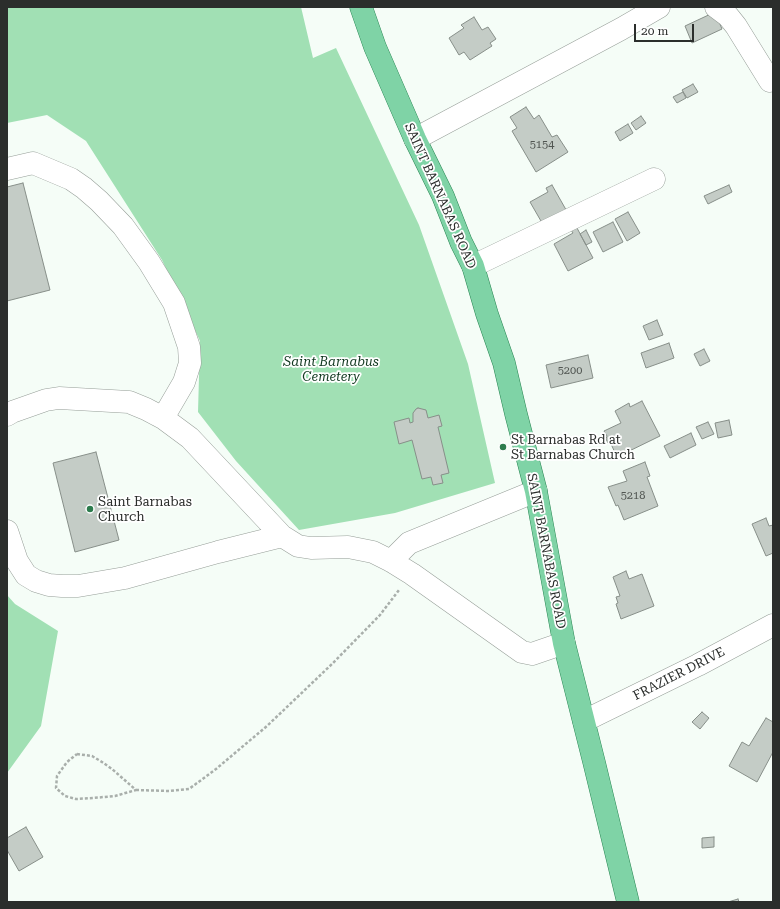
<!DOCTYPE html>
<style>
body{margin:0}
#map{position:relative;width:780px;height:909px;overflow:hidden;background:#f5fdf7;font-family:"Roboto Serif",serif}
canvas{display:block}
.frame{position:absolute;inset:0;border:8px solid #2b2e2c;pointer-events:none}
.scale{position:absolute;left:634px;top:24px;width:60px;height:18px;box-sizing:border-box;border:2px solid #2b2e2c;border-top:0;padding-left:5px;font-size:12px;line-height:14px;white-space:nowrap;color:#2b2e2c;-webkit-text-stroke:3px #fff;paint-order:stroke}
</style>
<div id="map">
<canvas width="780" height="909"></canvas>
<div class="frame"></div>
<div class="scale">20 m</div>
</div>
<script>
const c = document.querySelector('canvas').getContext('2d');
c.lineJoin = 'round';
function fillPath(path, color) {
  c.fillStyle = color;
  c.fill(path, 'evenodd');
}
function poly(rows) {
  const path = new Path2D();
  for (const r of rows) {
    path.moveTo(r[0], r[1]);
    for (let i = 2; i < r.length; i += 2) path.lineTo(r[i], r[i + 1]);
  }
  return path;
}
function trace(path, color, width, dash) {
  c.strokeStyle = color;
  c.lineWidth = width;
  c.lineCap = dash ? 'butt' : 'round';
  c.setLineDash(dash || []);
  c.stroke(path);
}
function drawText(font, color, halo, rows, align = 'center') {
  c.font = font + ' "Roboto Serif",serif';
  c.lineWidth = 3.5;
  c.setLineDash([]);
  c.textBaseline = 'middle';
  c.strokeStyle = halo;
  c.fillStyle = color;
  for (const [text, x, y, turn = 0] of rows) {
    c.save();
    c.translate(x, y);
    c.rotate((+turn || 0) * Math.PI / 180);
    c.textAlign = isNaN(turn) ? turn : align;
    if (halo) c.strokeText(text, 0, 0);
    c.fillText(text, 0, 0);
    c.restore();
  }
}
fillPath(poly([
 [7,7,301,7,313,58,336,48,419,225,468,364,495,483,395,513,299,530,236,461,198,412,200,341,162,260,86,141,47,115,7,123],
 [7,595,15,604,58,631,41,726,7,773]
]), '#a1e0b4');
const building = poly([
 [715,12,722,29,692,43,685,26,715,12],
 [474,17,482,30,488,27,496,39,490,43,492,46,470,60,464,52,459,55,449,38,464,28,461,25,474,17],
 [693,84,698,92,687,98,682,90,693,84],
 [683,92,686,98,677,103,673,97,683,92],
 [526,107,534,119,539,115,552,137,557,135,568,152,536,172,512,131,517,128,510,117,526,107],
 [641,116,646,123,636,130,631,123,641,116],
 [628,124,633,133,620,141,615,132,628,124],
 [23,183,50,290,7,301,7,187,23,183],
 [552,185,569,215,545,228,530,202,548,192,546,188,552,185],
 [729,185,732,192,708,204,704,196,729,185],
 [628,212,640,233,627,241,615,219,628,212],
 [613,222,623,242,603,252,593,232,613,222],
 [577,228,593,258,568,271,554,244,573,233,571,230,577,228],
 [586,230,592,242,586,245,580,234,586,230],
 [657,320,663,335,649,340,643,326,657,320],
 [669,343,674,358,646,368,641,353,669,343],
 [704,349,710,361,700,366,694,354,704,349],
 [588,355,593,378,551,388,546,365,588,355],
 [642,401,660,436,617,457,611,444,608,443,606,439,607,436,604,431,621,423,615,411,629,403,630,407,642,401],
 [418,408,426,410,428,418,439,415,442,426,438,427,449,473,441,475,443,483,433,485,431,477,422,479,412,440,399,444,394,422,409,418,410,423,413,422,413,413,416,409,418,408],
 [729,420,732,435,718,438,715,423,729,420],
 [708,422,714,434,702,439,696,427,708,422],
 [691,433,696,445,670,458,664,446,691,433],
 [96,452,119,540,75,552,53,463,96,452],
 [645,462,650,476,647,477,658,506,624,520,618,505,616,506,608,487,627,481,623,471,645,462],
 [766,518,769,526,773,525,773,553,766,556,752,524,766,518],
 [626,571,629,579,642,574,654,606,621,619,616,604,618,603,616,597,620,596,613,577,626,571],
 [702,712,709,718,700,729,692,722,702,712],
 [766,718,773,722,773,752,757,782,729,766,742,742,749,746,766,718],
 [26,827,43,857,19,871,7,850,7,838,26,827],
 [714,837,714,847,702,848,702,838,714,837],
 [738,899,739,902,728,902,738,899]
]);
fillPath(building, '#c4ccc6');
trace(building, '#878f89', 1);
const minor = poly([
 [716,7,728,16,736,26,770,81],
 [415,139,621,29,659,7],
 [7,169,33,163,71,179,84,188,99,201,123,226,149,262,174,303,189,347,190,363,184,382,163,418],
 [473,266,654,179],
 [7,415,12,412,46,400,59,398,129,402,146,409,163,418,190,438,282,536],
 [7,531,17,561,26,575,36,581,49,585,62,586,78,586,125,578,218,552,282,536,298,546,311,548,348,547,373,552,391,561,412,574,522,652,532,654,564,643],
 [391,561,409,543,536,491],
 [584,721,698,665,773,625]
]);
const major = poly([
 [361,7,375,47,415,139,443,196,461,242,473,266,487,314,504,363,516,414,536,491,564,643,594,762,628,902]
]);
trace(minor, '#969e98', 23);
trace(major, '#2a8654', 23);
trace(poly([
 [77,754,92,756,102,762,112,769,136,790,115,796,93,798,76,799,65,796,56,788,57,776,67,762,77,754],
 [136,790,169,791,189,789,216,769,267,726,332,664,380,615,399,590]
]), '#a9afab', 2.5, [3, 2]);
trace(minor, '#fff', 22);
trace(major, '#7fd3a6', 22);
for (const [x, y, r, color] of [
 [503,447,4,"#2d7c4d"],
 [90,509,4,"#2d7c4d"]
]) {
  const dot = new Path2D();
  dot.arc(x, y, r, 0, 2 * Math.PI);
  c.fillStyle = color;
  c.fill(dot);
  trace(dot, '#fff', 1.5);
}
drawText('11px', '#515652', null, [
 ["5154",542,145],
 ["5200",570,371],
 ["5218",633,496]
]);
drawText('13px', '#2b2e2c', '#fff', [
 ["SAINT BARNABAS ROAD",440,196,66],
 ["SAINT BARNABAS ROAD",546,551,79],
 ["FRAZIER DRIVE",679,674,-27]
]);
drawText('italic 13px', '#113820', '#fff', [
 ["Saint Barnabus",331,362],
 ["Cemetery",331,377]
]);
drawText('13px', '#2b2e2c', '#fff', [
 ["St Barnabas Rd at",511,440],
 ["St Barnabas Church",511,455],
 ["Saint Barnabas",98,502],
 ["Church",98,517]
], 'left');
</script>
